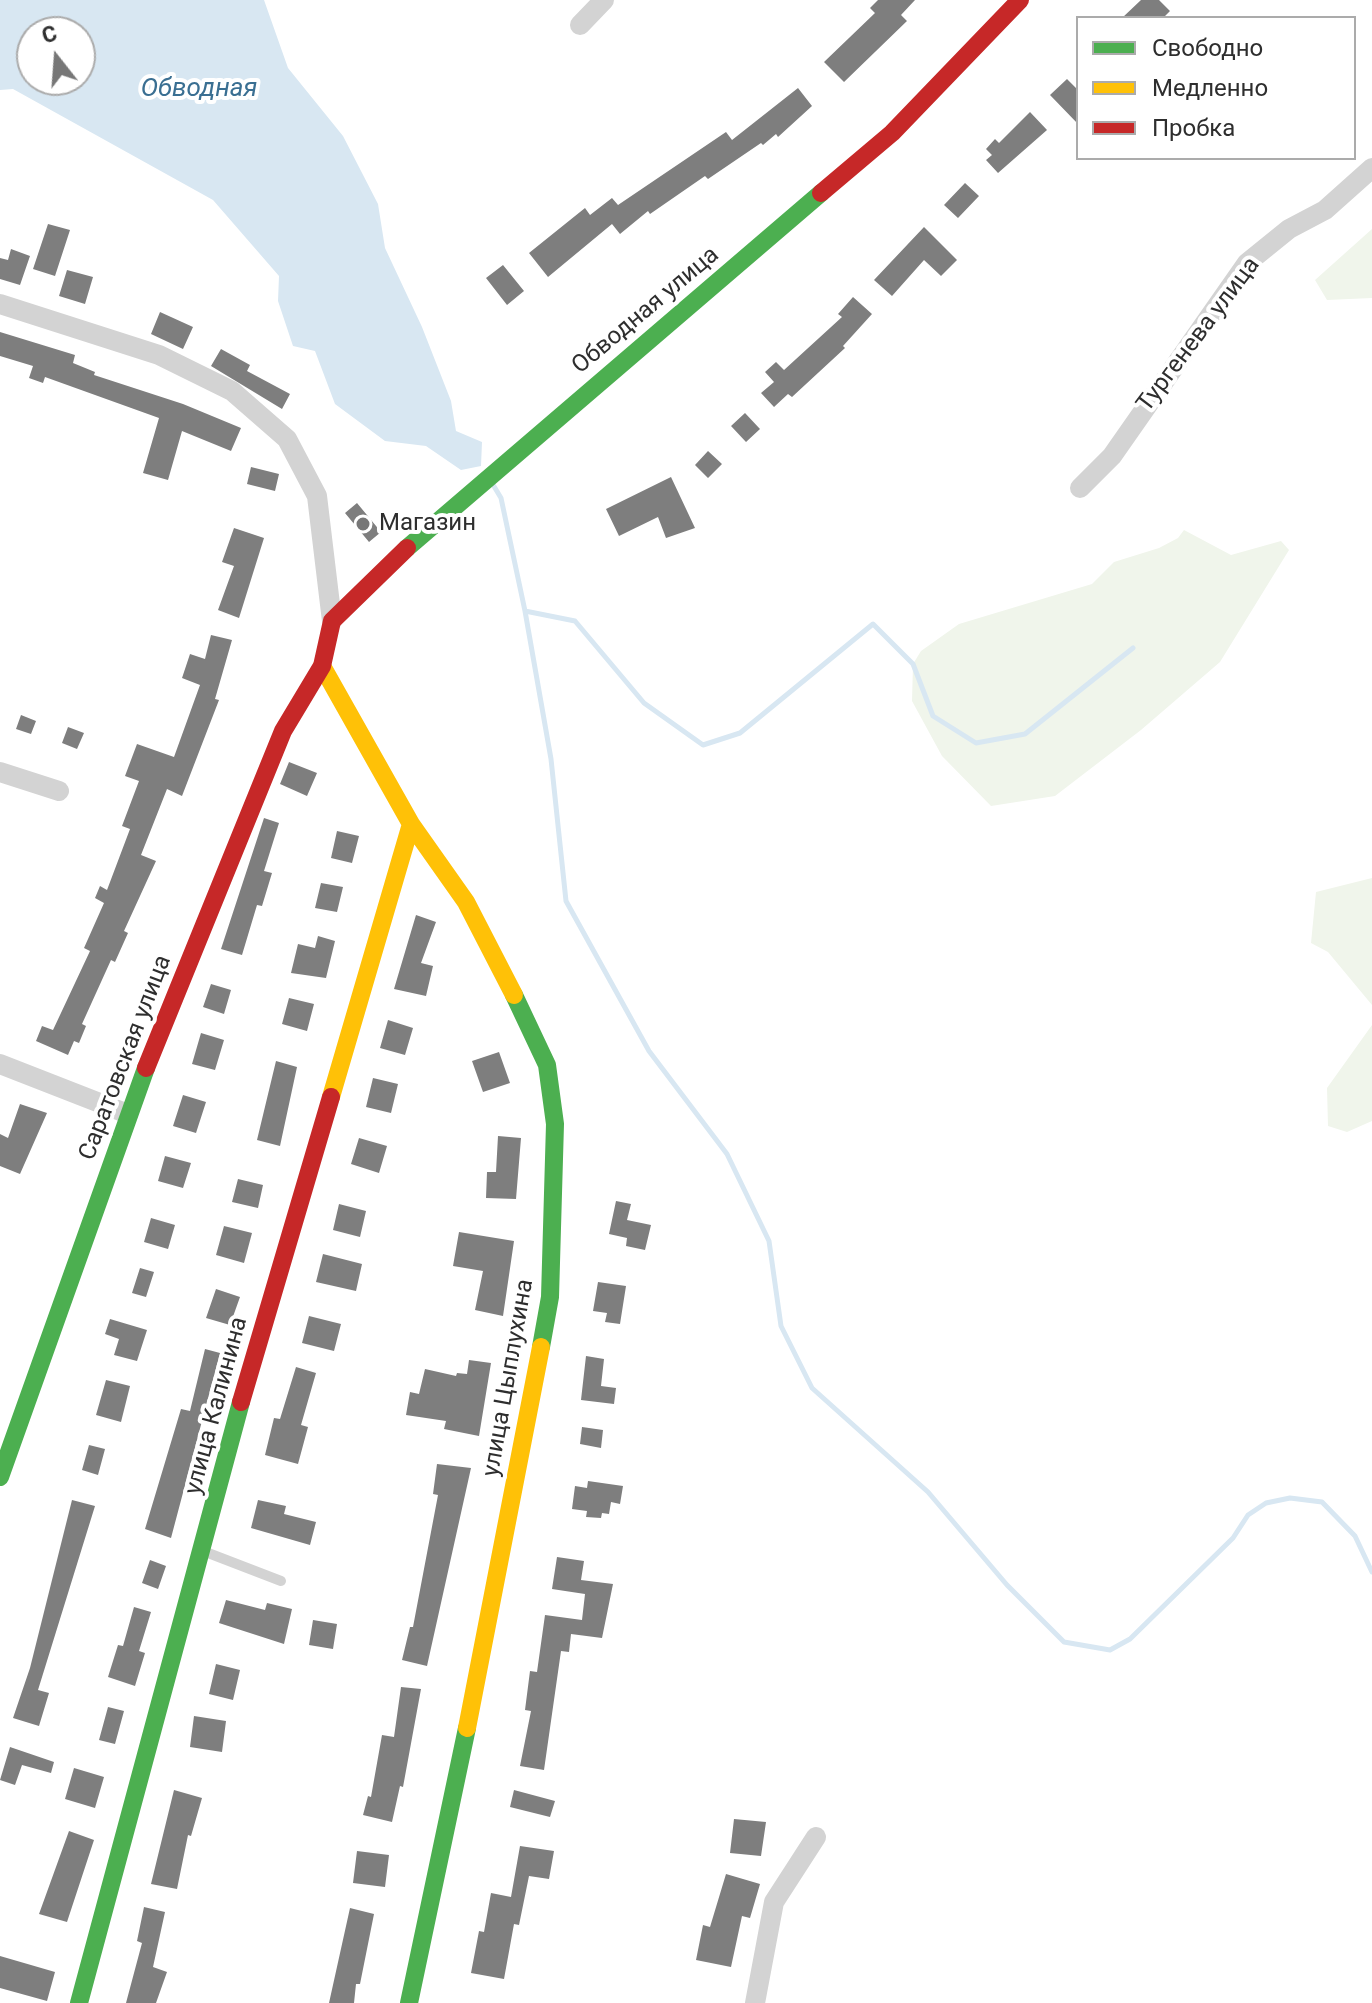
<!DOCTYPE html>
<meta charset="utf-8">
<style>
body{margin:0}
#map{position:relative;width:1372px;height:2003px;overflow:hidden;background:#fff;font-family:Roboto,sans-serif}
canvas{display:block}
.legend{position:absolute;left:1076px;top:16px;width:280px;height:144px;box-sizing:border-box;background:#fff;border:2px solid #ababab;margin:0;padding:10px 14px;list-style:none;font-size:24px;color:#2e2e2e}
.legend li{display:flex;align-items:center;gap:16px;height:40px}
.legend b{width:40px;border:2px solid #ababab}
.north{position:absolute;left:16px;top:16px;width:80px;height:80px;box-sizing:border-box;background:#fff;border:2px solid #ababab;border-radius:50%;rotate:343deg;font-size:22px;font-weight:700;line-height:32px;text-align:center;color:#2e2e2e}
.north::after{content:'';display:block;margin:auto;width:28px;height:36px;background:#777;clip-path:polygon(50% 0,100% 100%,50% 72%,0 100%)}
</style>
<div id="map">
<canvas width="1372" height="2003"></canvas>
<ul class="legend">
<li><b style="height:10px;background:#4caf50"></b>Свободно</li>
<li><b style="height:10px;background:#ffc107"></b>Медленно</li>
<li><b style="height:10px;background:#c62828"></b>Пробка</li>
</ul>
<div class="north">С</div>
</div>
<script>
const c = document.querySelector('canvas').getContext('2d');
c.lineJoin = 'round';
function fillPath(path, color) {
  c.fillStyle = color;
  c.fill(path, 'evenodd');
}
function poly(rows) {
  const path = new Path2D();
  for (const r of rows) {
    path.moveTo(r[0], r[1]);
    for (let i = 2; i < r.length; i += 2) path.lineTo(r[i], r[i + 1]);
  }
  return path;
}
function trace(path, color, width, dash) {
  c.strokeStyle = color;
  c.lineWidth = width;
  c.lineCap = dash ? 'butt' : 'round';
  c.setLineDash(dash || []);
  c.stroke(path);
}
function drawText(font, color, halo, rows, align = 'center') {
  c.font = font + ' Roboto,sans-serif';
  c.lineWidth = 8;
  c.setLineDash([]);
  c.textBaseline = 'middle';
  c.strokeStyle = halo;
  c.fillStyle = color;
  for (const [text, x, y, turn = 0] of rows) {
    c.save();
    c.translate(x, y);
    c.rotate((+turn || 0) * Math.PI / 180);
    c.textAlign = isNaN(turn) ? turn : align;
    if (halo) c.strokeText(text, 0, 0);
    c.fillText(text, 0, 0);
    c.restore();
  }
}
fillPath(poly([
 [1372,229,1372,298,1327,300,1315,280],
 [1184,530,1231,555,1281,541,1289,550,1220,662,1141,730,1055,796,991,806,942,756,912,701,913,664,921,651,959,624,1092,584,1114,562,1159,548,1178,538],
 [1372,878,1372,1005,1328,952,1311,943,1316,892],
 [1372,1025,1372,1121,1347,1132,1328,1126,1327,1088]
]), '#f0f5eb');
fillPath(poly([
 [0,0,264,0,288,68,343,136,378,204,385,248,422,327,451,401,456,431,482,442,481,466,461,470,426,446,385,441,335,404,315,351,293,346,278,301,279,276,213,200,13,89,0,90],
 [32,32,80,32,80,80,32,80]
]), '#d8e7f2');
trace(poly([
 [492,483,501,498,525,611,551,759,566,901,649,1051,727,1154,769,1241,781,1326,812,1388,928,1492,1007,1585,1064,1642,1110,1650,1130,1639,1233,1538,1248,1515,1266,1503,1290,1498,1322,1502,1355,1536,1372,1572],
 [525,611,575,621,644,703,703,745,740,733,873,624,913,664,933,716,976,743,1025,734,1133,648]
]), '#d8e7f2', 5);
fillPath(poly([
 [878,0,915,0,901,15,907,21,844,82,824,62,875,13,870,8],
 [1141,0,1159,0,1170,11,1163,18,1122,18],
 [1067,79,1078,90,1078,124,1050,95],
 [798,88,812,106,778,137,776,134,763,145,761,143,708,179,705,176,650,214,648,211,620,234,612,224,548,277,529,253,585,208,590,215,612,198,618,205,726,132,732,140],
 [1030,112,1047,130,998,173,986,160,992,155,986,149,995,139,999,143],
 [965,183,979,196,958,218,944,205],
 [48,224,70,230,55,276,33,269],
 [924,227,957,260,941,276,924,260,892,296,874,280],
 [11,249,30,256,20,285,0,279,0,258,8,260],
 [503,265,524,291,507,305,486,278],
 [67,270,93,277,85,304,59,296],
 [853,297,872,314,843,346,845,348,792,397,788,394,774,407,761,393,774,382,765,372,776,362,784,370,842,317,838,314],
 [160,312,193,327,183,349,151,334],
 [0,332,75,355,73,363,95,372,94,375,183,404,241,428,231,451,182,431,168,480,143,473,159,418,45,377,43,383,29,378,33,366,0,356],
 [221,349,250,365,247,371,290,394,282,409,211,366],
 [745,413,760,429,746,442,731,426],
 [708,451,722,464,708,478,695,465],
 [251,467,279,474,275,491,247,484],
 [671,477,695,528,666,538,658,517,619,536,606,509],
 [357,503,381,532,369,542,345,513],
 [234,528,264,538,239,618,218,610,234,566,222,562],
 [211,635,232,640,215,699,219,700,182,796,167,789,141,855,156,861,124,931,128,933,115,962,111,960,82,1024,86,1026,79,1043,74,1041,68,1055,36,1041,42,1026,53,1030,90,951,84,948,104,903,95,898,100,886,107,890,130,829,122,826,139,781,125,776,137,744,174,757,200,685,182,678,190,654,205,659],
 [21,715,36,721,31,734,16,729],
 [68,727,84,733,77,749,62,743],
 [289,762,317,773,307,796,280,784],
 [264,818,279,823,264,871,272,873,262,906,257,905,242,955,221,949],
 [337,831,359,836,352,863,331,858],
 [321,883,343,887,337,912,315,908],
 [416,915,436,922,421,963,433,966,426,996,394,989],
 [318,936,335,941,326,978,291,973,298,944,315,948],
 [211,984,231,990,224,1014,203,1007],
 [289,998,314,1004,307,1031,282,1024],
 [388,1020,413,1028,405,1055,380,1048],
 [201,1033,224,1040,215,1070,192,1064],
 [499,1052,510,1083,483,1092,472,1061],
 [276,1061,297,1067,280,1146,257,1140],
 [373,1078,398,1084,391,1113,366,1107],
 [183,1095,206,1102,196,1133,173,1126],
 [20,1104,47,1113,20,1174,0,1166,0,1134,8,1138],
 [498,1136,521,1138,516,1199,486,1198,487,1172,496,1172],
 [359,1138,387,1146,379,1173,351,1164],
 [165,1156,191,1163,183,1188,158,1181],
 [238,1179,263,1185,258,1208,232,1202],
 [616,1201,631,1204,627,1220,651,1225,645,1250,626,1246,627,1238,609,1234],
 [339,1204,366,1211,360,1237,333,1230],
 [151,1218,175,1225,168,1249,144,1242],
 [224,1226,252,1233,244,1263,216,1255],
 [459,1232,514,1241,503,1316,475,1310,483,1271,453,1266],
 [323,1254,362,1264,356,1291,316,1282],
 [140,1268,154,1272,146,1297,132,1293],
 [598,1282,626,1286,620,1324,605,1322,607,1313,593,1311],
 [216,1289,240,1297,230,1325,206,1318],
 [309,1316,341,1324,334,1351,302,1343],
 [110,1319,147,1330,137,1361,114,1355,119,1339,105,1334],
 [205,1349,220,1353,171,1538,145,1529,181,1409,190,1411],
 [586,1356,604,1359,601,1386,616,1388,614,1404,581,1400],
 [469,1360,491,1363,479,1436,444,1429,446,1421,406,1415,410,1392,419,1394,425,1369,456,1376,457,1373,467,1374],
 [296,1367,316,1373,301,1425,308,1427,298,1464,265,1455,274,1418,280,1419],
 [106,1380,130,1386,121,1422,96,1415],
 [582,1427,603,1430,601,1448,580,1444],
 [89,1445,105,1449,98,1475,82,1470],
 [437,1464,471,1468,427,1666,402,1660,410,1627,413,1627,438,1495,433,1494],
 [588,1481,623,1486,620,1504,611,1502,609,1514,602,1513,601,1518,586,1517,587,1511,572,1509,575,1486,587,1488],
 [72,1500,95,1506,38,1690,49,1693,39,1726,13,1718,30,1668],
 [258,1500,286,1506,284,1514,316,1522,310,1545,251,1528],
 [557,1557,584,1561,581,1580,613,1584,602,1638,571,1634,569,1652,561,1651,544,1770,520,1766,531,1711,525,1710,530,1671,537,1672,545,1615,582,1620,585,1594,552,1589],
 [150,1560,166,1566,158,1589,142,1583],
 [226,1600,265,1610,267,1603,292,1609,284,1644,219,1623],
 [134,1607,151,1612,139,1651,145,1653,135,1686,108,1677,118,1645,123,1646],
 [313,1620,337,1624,333,1649,309,1645],
 [216,1664,240,1670,233,1700,209,1694],
 [401,1687,421,1689,403,1787,400,1786,392,1822,363,1815,368,1796,371,1797,382,1735,394,1737],
 [108,1707,124,1711,115,1744,99,1740],
 [194,1716,226,1721,222,1752,190,1747],
 [10,1747,54,1762,51,1773,22,1765,15,1785,0,1780],
 [74,1768,104,1777,95,1808,65,1799],
 [174,1790,202,1798,191,1836,188,1835,177,1889,151,1884],
 [514,1790,555,1801,550,1817,510,1807],
 [734,1819,766,1822,761,1856,730,1853],
 [69,1831,94,1840,67,1922,39,1914],
 [520,1846,554,1851,549,1879,529,1876,519,1925,514,1924,504,1979,471,1973,479,1931,484,1932,491,1893,511,1897],
 [357,1851,389,1855,385,1887,353,1883],
 [726,1874,760,1884,750,1918,742,1916,731,1967,696,1960,703,1925,710,1927],
 [144,1907,165,1912,153,1967,167,1972,156,2003,126,2003,142,1943,137,1941],
 [350,1908,374,1914,360,1984,356,1984,354,2003,329,2003],
 [0,1956,55,1972,47,2001,0,1988]
]), '#7e7e7e');
trace(poly([
 [203,1551,281,1581]
]), '#d3d3d3', 10);
trace(poly([
 [580,25,604,0],
 [0,304,159,355,232,391,287,439,317,496,332,621],
 [1080,488,1112,456,1247,263,1289,229,1325,210,1372,168],
 [0,772,59,791],
 [0,1064,128,1114],
 [755,2003,774,1902,816,1837]
]), '#d3d3d3', 20);
trace(poly([
 [407,548,821,193],
 [514,995,547,1065,555,1124,550,1297,541,1347],
 [0,1477,146,1068],
 [79,2003,241,1402],
 [409,2003,467,1728]
]), '#4caf50', 18);
trace(poly([
 [322,666,411,824,466,902,514,995],
 [331,1097,411,824],
 [467,1728,541,1347]
]), '#ffc107', 18);
trace(poly([
 [821,193,892,133,1020,0],
 [146,1068,283,731,322,666,332,621,407,548],
 [241,1402,331,1097]
]), '#c62828', 18);
for (const [x, y, r, color] of [
 [363,524,8,"#777"]
]) {
  const dot = new Path2D();
  dot.arc(x, y, r, 0, 2 * Math.PI);
  c.fillStyle = color;
  c.fill(dot);
  trace(dot, '#fff', 3);
}
drawText('24px', '#2e2e2e', '#fff', [
 ["Обводная улица",646,311,-40],
 ["Тургенева улица",1199,335,-53],
 ["Саратовская улица",126,1058,-69],
 ["улица Цыплухина",509,1378,-80],
 ["улица Калинина",217,1406,-75]
]);
drawText('24px', '#2e2e2e', '#fff', [
 ["Магазин",379,524]
], 'left');
drawText('italic 26px', '#3a6f92', '#fff', [
 ["Обводная",199,89]
]);
</script>
